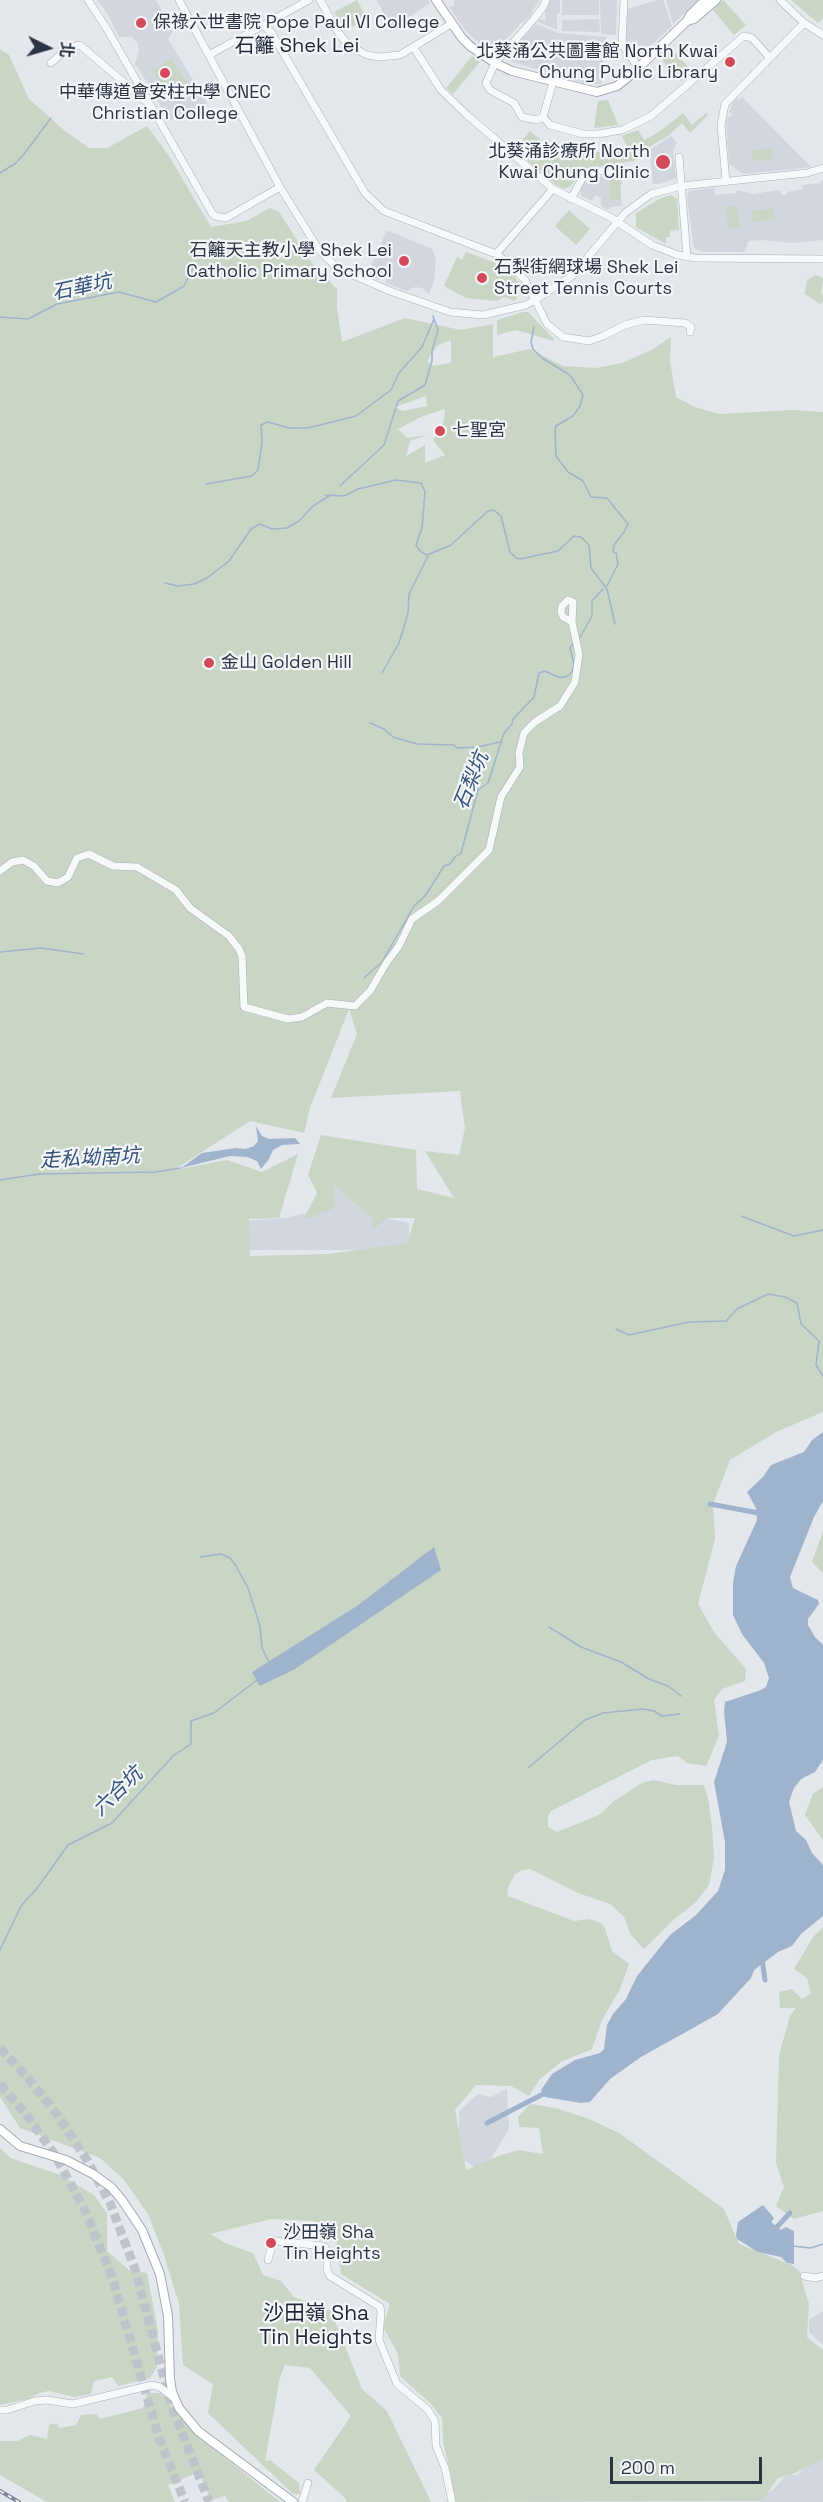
<!DOCTYPE html>
<meta charset="utf-8">
<style>
body{margin:0}
#map{position:relative;width:823px;height:2502px;overflow:hidden;background:#e4e7ec;font-family:"Space Grotesk","Noto Sans TC",sans-serif}
canvas{display:block}
.north{position:absolute;left:18px;top:18px;width:60px;height:60px;-webkit-text-stroke:4px #f4f6f9;paint-order:stroke;rotate:95deg;font-size:16px;font-weight:700;line-height:24px;text-align:center;color:#2b3445}
.north::after{content:'';display:block;margin:auto;width:21px;height:27px;background:#2b3445;clip-path:polygon(50% 0,100% 100%,50% 72%,0 100%)}
.scale{position:absolute;left:610px;top:2457px;width:152px;height:27px;box-sizing:border-box;border:3px solid #2b3445;border-top:0;padding-left:8px;font-size:18px;line-height:21px;white-space:nowrap;color:#2b3445;-webkit-text-stroke:4px #f4f6f9;paint-order:stroke}
</style>
<div id="map">
<canvas width="823" height="2502"></canvas>
<div class="north">北</div>
<div class="scale">200 m</div>
</div>
<script>
const c = document.querySelector('canvas').getContext('2d');
c.lineJoin = 'round';
function fillPath(path, color) {
  c.fillStyle = color;
  c.fill(path, 'evenodd');
}
function poly(rows) {
  const path = new Path2D();
  for (const r of rows) {
    path.moveTo(r[0], r[1]);
    for (let i = 2; i < r.length; i += 2) path.lineTo(r[i], r[i + 1]);
  }
  return path;
}
function trace(path, color, width, dash) {
  c.strokeStyle = color;
  c.lineWidth = width;
  c.lineCap = dash ? 'butt' : 'round';
  c.setLineDash(dash || []);
  c.stroke(path);
}
function drawText(font, color, halo, rows, align = 'center') {
  c.font = font + ' "Space Grotesk","Noto Sans TC",sans-serif';
  c.lineWidth = 4.5;
  c.setLineDash([]);
  c.textBaseline = 'middle';
  c.strokeStyle = halo;
  c.fillStyle = color;
  for (const [text, x, y, turn = 0] of rows) {
    c.save();
    c.translate(x, y);
    c.rotate((+turn || 0) * Math.PI / 180);
    c.textAlign = isNaN(turn) ? turn : align;
    if (halo) c.strokeText(text, 0, 0);
    c.fillText(text, 0, 0);
    c.restore();
  }
}
fillPath(poly([
 [97,0,156,0,173,31,168,39,207,103,183,116,181,114,170,121,137,66,134,66,139,51,138,43,132,37,119,37,107,13],
 [376,0,428,0,430,3,393,28],
 [454,0,539,0,531,14,524,22,519,23,519,26,497,49,488,51,467,32,458,20,449,7,454,6],
 [550,0,560,0,560,13,557,14,557,30,538,22,540,19,546,21,545,12],
 [562,0,599,0,599,15,562,15],
 [600,0,617,0,616,35,601,34],
 [657,0,663,0,672,26,641,55,633,53,626,40,628,9],
 [666,0,698,0,673,24],
 [599,19,600,32,562,31,562,20],
 [536,24,558,33,606,37,602,84,588,84,509,61,508,54],
 [742,97,811,167,743,174,729,164,726,122,728,117,731,117,732,113,729,112,732,104,737,98,739,100],
 [671,136,677,143,673,149,676,178,659,184,653,184,650,150],
 [605,176,622,176,622,185,620,186,622,206,610,207,608,210,601,206,601,198,595,195,592,201,582,196,580,191,585,181,589,185,588,178],
 [822,180,823,180,823,240,793,243,762,240,749,241,744,252,702,252,694,248,687,196,689,191,714,188,715,195,737,193,737,190,753,194,779,190,782,195,787,195,787,192,803,189,802,185,821,183],
 [389,231,432,249,436,258,434,281,429,294,422,288,415,287,407,291,386,283,386,278,382,276,378,280,367,275,386,232],
 [330,1179,375,1216,409,1223,409,1250,246,1250,245,1221,285,1218,313,1211],
 [507,2089,509,2129,483,2172,464,2160,459,2132,459,2111,478,2094,491,2097],
 [823,2311,823,2345,809,2332,809,2320],
 [823,2440,823,2502,760,2502,762,2496,774,2489,786,2475,797,2475,807,2466]
]), '#d2d6de');
fillPath(poly([
 [357,0,367,19,345,31,334,12],
 [723,0,746,25,734,35,713,10],
 [791,0,823,0,823,18,818,23],
 [0,49,9,55,29,99,65,131,89,148,107,148,147,126,169,156,211,227,246,221,270,208,279,212,312,263,337,289,337,307,342,342,405,318,461,330,493,324,493,357,530,349,563,366,596,368,622,363,652,350,671,337,670,361,676,397,695,407,719,414,793,410,823,412,823,1412,776,1432,730,1460,713,1504,715,1539,698,1604,714,1632,746,1669,745,1681,722,1689,714,1700,719,1736,706,1766,687,1763,678,1756,652,1760,551,1811,548,1816,548,1827,557,1832,599,1815,614,1801,642,1783,653,1780,676,1785,704,1785,709,1803,712,1828,714,1858,709,1885,695,1903,673,1920,644,1949,631,1935,624,1917,610,1904,578,1893,530,1869,522,1870,515,1874,507,1890,508,1896,574,1921,589,1919,601,1923,605,1928,612,1951,629,1964,620,1989,602,2020,592,2049,561,2062,539,2080,529,2096,511,2086,476,2085,455,2110,466,2170,501,2155,519,2150,543,2154,539,2128,519,2127,518,2117,530,2104,555,2108,587,2118,619,2133,724,2209,739,2244,792,2265,799,2271,809,2304,807,2337,823,2350,823,2459,793,2474,778,2478,762,2501,456,2502,453,2498,451,2474,443,2442,442,2418,430,2403,400,2376,398,2354,383,2327,390,2304,341,2274,336,2238,314,2221,271,2219,210,2234,227,2244,253,2253,263,2275,281,2281,294,2297,331,2311,362,2389,387,2411,431,2502,345,2502,346,2499,314,2470,351,2416,310,2368,285,2365,280,2377,265,2461,270,2460,299,2483,300,2494,293,2494,208,2413,213,2384,183,2365,179,2304,164,2255,148,2214,124,2180,100,2158,20,2128,0,2097],
 [451,340,451,363,433,366,427,361,437,346],
 [426,396,427,406,402,411,395,407],
 [445,409,444,421,433,440,445,455,425,463,425,445,406,456,410,441,427,435,407,438,398,429,423,416],
 [349,1009,357,1034,331,1098,460,1091,465,1128,459,1155,425,1151,454,1198,417,1189,416,1150,321,1135,308,1175,317,1193,303,1220,335,1208,334,1184,373,1219,372,1230,388,1218,415,1218,407,1243,329,1254,250,1256,249,1219,279,1218,298,1154,262,1172,227,1160,174,1170,250,1121,304,1133,310,1108],
 [672,50,693,72,681,82,662,60],
 [472,56,480,62,453,94,446,88],
 [172,59,186,83,167,95,152,70],
 [608,100,618,125,594,128,598,101],
 [683,113,692,125,706,113,708,115,690,133,682,123,668,136,647,148,639,159,633,161,582,169,571,186,564,189,556,185,515,150,530,131,542,141,541,147,600,152,620,150,627,147,622,136,638,130,644,140,659,132],
 [772,148,773,159,753,161,752,150],
 [609,177,620,177,621,200,610,200],
 [671,195,677,199,679,230,670,231,670,237,666,237,666,244,636,227,636,213,659,199],
 [737,206,740,227,728,229,726,207],
 [773,208,775,219,753,222,752,211],
 [569,210,590,229,576,245,555,226],
 [466,252,499,264,514,276,522,287,515,301,504,297,497,301,466,298,444,286,457,257,462,260],
 [816,275,823,278,821,293,823,295,823,302,820,304,805,294,807,280],
 [523,312,528,312,554,339,553,341,516,330,497,335,497,320],
 [823,1531,823,1573,812,1562],
 [823,1787,823,1840,805,1815,813,1794],
 [823,1927,823,2211,794,2219,776,2206,784,2187,776,2163,779,2055,790,2016,796,2008,780,2008,779,1992,792,1989,802,1999,811,1993,807,1978,794,1969,813,1937],
 [0,2148,11,2158,60,2175,94,2195,107,2213,107,2251,129,2270,147,2273,158,2331,157,2367,150,2378,118,2386,112,2377,94,2381,91,2394,74,2397,49,2391,39,2393,28,2399,0,2405],
 [147,2393,161,2393,194,2433,280,2502,229,2502,225,2496,211,2500,199,2472,168,2485,175,2502,47,2502,0,2475,0,2441,17,2441,30,2435,47,2439,49,2425,57,2423,59,2428,76,2425,81,2415,96,2414,100,2419,143,2408]
]), '#c9d6c5');
fillPath(poly([
 [256,1126,262,1136,269,1139,295,1138,300,1144,282,1145,273,1150,269,1159,261,1169,257,1161,247,1157,230,1156,181,1168,202,1153,236,1148,246,1149,254,1146,258,1141],
 [823,1432,823,1501,814,1517,790,1577,793,1588,818,1600,819,1604,808,1619,808,1625,815,1637,823,1645,823,1760,815,1772,801,1779,794,1788,789,1802,796,1831,806,1840,812,1853,823,1865,823,1916,801,1934,792,1946,778,1952,754,1970,751,1978,718,2014,641,2057,610,2079,590,2102,581,2103,545,2097,541,2090,552,2074,575,2060,600,2053,604,2049,607,2025,613,2014,626,1999,637,1976,670,1935,696,1915,718,1891,725,1870,725,1842,714,1782,727,1742,724,1711,725,1702,761,1690,766,1687,769,1678,764,1663,742,1634,733,1615,733,1583,736,1566,757,1520,756,1508,747,1492,763,1477,771,1465,804,1452,812,1440],
 [434,1547,441,1570,295,1669,260,1686,252,1672,357,1606],
 [763,2205,774,2218,771,2222,781,2230,786,2227,794,2231,794,2264,787,2263,781,2257,758,2252,737,2239,736,2235,738,2222]
]), '#9fb4cc');
trace(poly([
 [0,173,16,163,24,154,51,118],
 [0,317,28,319,57,304,119,292,156,302,184,286,193,268],
 [534,327,531,342,533,349,542,358,570,375,583,395,580,406,573,416,556,426,555,430,556,456,568,472,583,481,591,497,607,498,628,524,624,532,614,545,613,552,616,553,618,564,607,586],
 [206,484,252,476,258,470,262,442,261,425,268,422,289,428,308,428,356,416,391,390,399,373,422,347,434,319],
 [340,486,384,445,398,401,425,385,432,361,432,351,438,330,433,316],
 [325,495,344,496,358,489,396,480,421,483,425,492,422,528,416,545,421,552,427,555,451,545,488,511,494,510,501,516,510,552,516,558,520,559,558,551,574,536,581,537,589,545,591,568,607,589,615,624],
 [165,583,178,586,194,584,207,578,229,561,251,529,260,524,272,529,287,528,299,521,313,506,329,496],
 [579,639,592,616,592,601,603,589],
 [382,673,399,643,408,613,409,594,428,556],
 [370,723,384,729,393,737,417,744,454,745,457,748,478,747,500,742],
 [0,952,41,948,84,954],
 [364,978,382,962,414,906,425,896,444,866,450,864,455,857,461,853,478,790,488,783,504,733,512,724,513,719,534,697,539,673,545,671,558,677,566,677,572,672,574,664,570,648,573,644],
 [0,1180,39,1174,155,1172,181,1168],
 [741,1216,794,1236,823,1230],
 [616,1329,629,1335,689,1322,726,1321,737,1309,768,1294,785,1297,797,1303,801,1324,819,1341,816,1365,823,1376],
 [200,1557,221,1554,230,1558,236,1566,248,1588,260,1626,262,1648,269,1662],
 [549,1627,581,1647,621,1662,649,1679,668,1686,681,1696],
 [528,1768,585,1720,603,1713,643,1709,654,1711,662,1716,680,1714],
 [0,1950,21,1906,38,1887,68,1845,112,1823,173,1756,191,1744,191,1721,214,1713,257,1680],
 [792,2246,811,2248,823,2244]
]), '#9fb4cc', 1.5);
trace(poly([
 [710,1504,764,1514],
 [762,1959,765,1980],
 [487,2123,547,2092],
 [773,2231,790,2213]
]), '#9fb4cc', 5);
trace(poly([
 [0,2048,28,2078,56,2113,87,2160,110,2203,135,2269,171,2404,209,2502],
 [0,2084,25,2113,53,2152,84,2208,112,2277,159,2438,185,2502]
]), '#bfc3cb', 9, [9, 4.5]);
const minor = poly([
 [88,0,107,29,212,213,215,216,226,218,280,187],
 [179,0,280,187,319,250,335,266,344,271,390,291,450,312,483,315,526,305,535,300,572,276,625,213,651,194,681,186,807,173,823,168],
 [320,0,338,32,348,45,367,55,379,57,400,55,451,24],
 [624,0,622,44,638,67],
 [780,0,804,23,823,35],
 [263,25,271,32,365,193,384,211,496,254,507,262,525,280,547,324,563,337,589,341,603,336,625,325,644,320,685,323,691,327,690,332],
 [414,48,441,90,467,115,553,189,610,217,652,245,678,255,695,258,823,259],
 [209,55,309,0],
 [51,63,68,48,80,45,148,103],
 [543,117,550,125,583,134,598,134,622,130,651,116,744,36,752,38,770,58],
 [543,117,537,120,522,117,514,103,490,90,486,83,495,63,533,20,543,7,546,0],
 [543,117,553,82],
 [679,157,687,257],
 [726,182,721,125,725,104,804,23],
 [571,199,584,175,597,171,623,170],
 [496,254,553,189],
 [0,871,12,862,23,860,34,866,47,881,58,883,68,877,77,858,89,854,113,866,137,867,176,890,190,908,229,936,239,949,242,956,244,1007,288,1019,302,1017,327,1003,355,1006,370,991,387,962,399,946,412,919,438,901,489,850,501,797,520,767,519,753,524,733,535,722,560,706,575,682,579,654,572,622,573,602,568,600,562,606,561,612,563,617,572,622],
 [276,2241,324,2246,327,2251,327,2270,330,2276,380,2307,381,2312,379,2340,397,2384,427,2409,435,2421,436,2446,445,2468,452,2502],
 [268,2260,271,2249],
 [804,2276,815,2278,823,2276],
 [0,2410,7,2410,35,2401,47,2400,73,2404,152,2385,160,2387,174,2398],
 [302,2502,308,2483]
]);
const major = poly([
 [436,0,462,38,470,46,495,63,512,71,597,92,617,86,632,74,687,21,690,15,705,0],
 [687,21,694,19,716,0],
 [0,2129,20,2146,66,2160,93,2174,111,2187,122,2200,142,2230,160,2274,168,2316,170,2379,172,2392,179,2408,198,2431,293,2502]
]);
trace(minor, '#a9aeb7', 8);
trace(major, '#a3abb8', 10);
trace(minor, '#f7f8fa', 7);
trace(major, '#fff', 8);
const rail = poly([
 [0,2491,19,2502]
]);
trace(rail, '#7d8696', 4);
trace(rail, '#f4f6f9', 1.5, [4.5]);
for (const [x, y, r, color] of [
 [141,23,6,"#d1495b"],
 [730,62,6,"#d1495b"],
 [165,73,6,"#d1495b"],
 [663,162,8,"#d1495b"],
 [404,261,6,"#d1495b"],
 [482,278,6,"#d1495b"],
 [440,431,6,"#d1495b"],
 [209,663,6,"#d1495b"],
 [271,2243,6,"#d1495b"]
]) {
  const dot = new Path2D();
  dot.arc(x, y, r, 0, 2 * Math.PI);
  c.fillStyle = color;
  c.fill(dot);
  trace(dot, '#f4f6f9', 2);
}
drawText('18px', '#2b3445', '#f4f6f9', [
 ["保祿六世書院 Pope Paul VI College",153,23],
 ["北葵涌公共圖書館 North Kwai",718,52,"right"],
 ["Chung Public Library",718,73,"right"],
 ["中華傳道會安柱中學 CNEC",165,93,"center"],
 ["Christian College",165,114,"center"],
 ["北葵涌診療所 North",650,152,"right"],
 ["Kwai Chung Clinic",650,173,"right"],
 ["石籬天主教小學 Shek Lei",392,251,"right"],
 ["Catholic Primary School",392,272,"right"],
 ["石梨街網球場 Shek Lei",494,268],
 ["Street Tennis Courts",494,289],
 ["七聖宮",452,431],
 ["金山 Golden Hill",221,663],
 ["沙田嶺 Sha",283,2233],
 ["Tin Heights",283,2254]
], 'left');
drawText('20px', '#1d2536', '#f4f6f9', [
 ["石籬 Shek Lei",297,47]
]);
drawText('italic 20px', '#34527a', '#f4f6f9', [
 ["石華坑",82,288,-12],
 ["石梨坑",472,781,-68],
 ["走私坳南坑",90,1159,-3],
 ["六合坑",118,1792,-44]
]);
drawText('21px', '#1d2536', '#f4f6f9', [
 ["沙田嶺 Sha",316,2314],
 ["Tin Heights",316,2338]
]);
</script>
